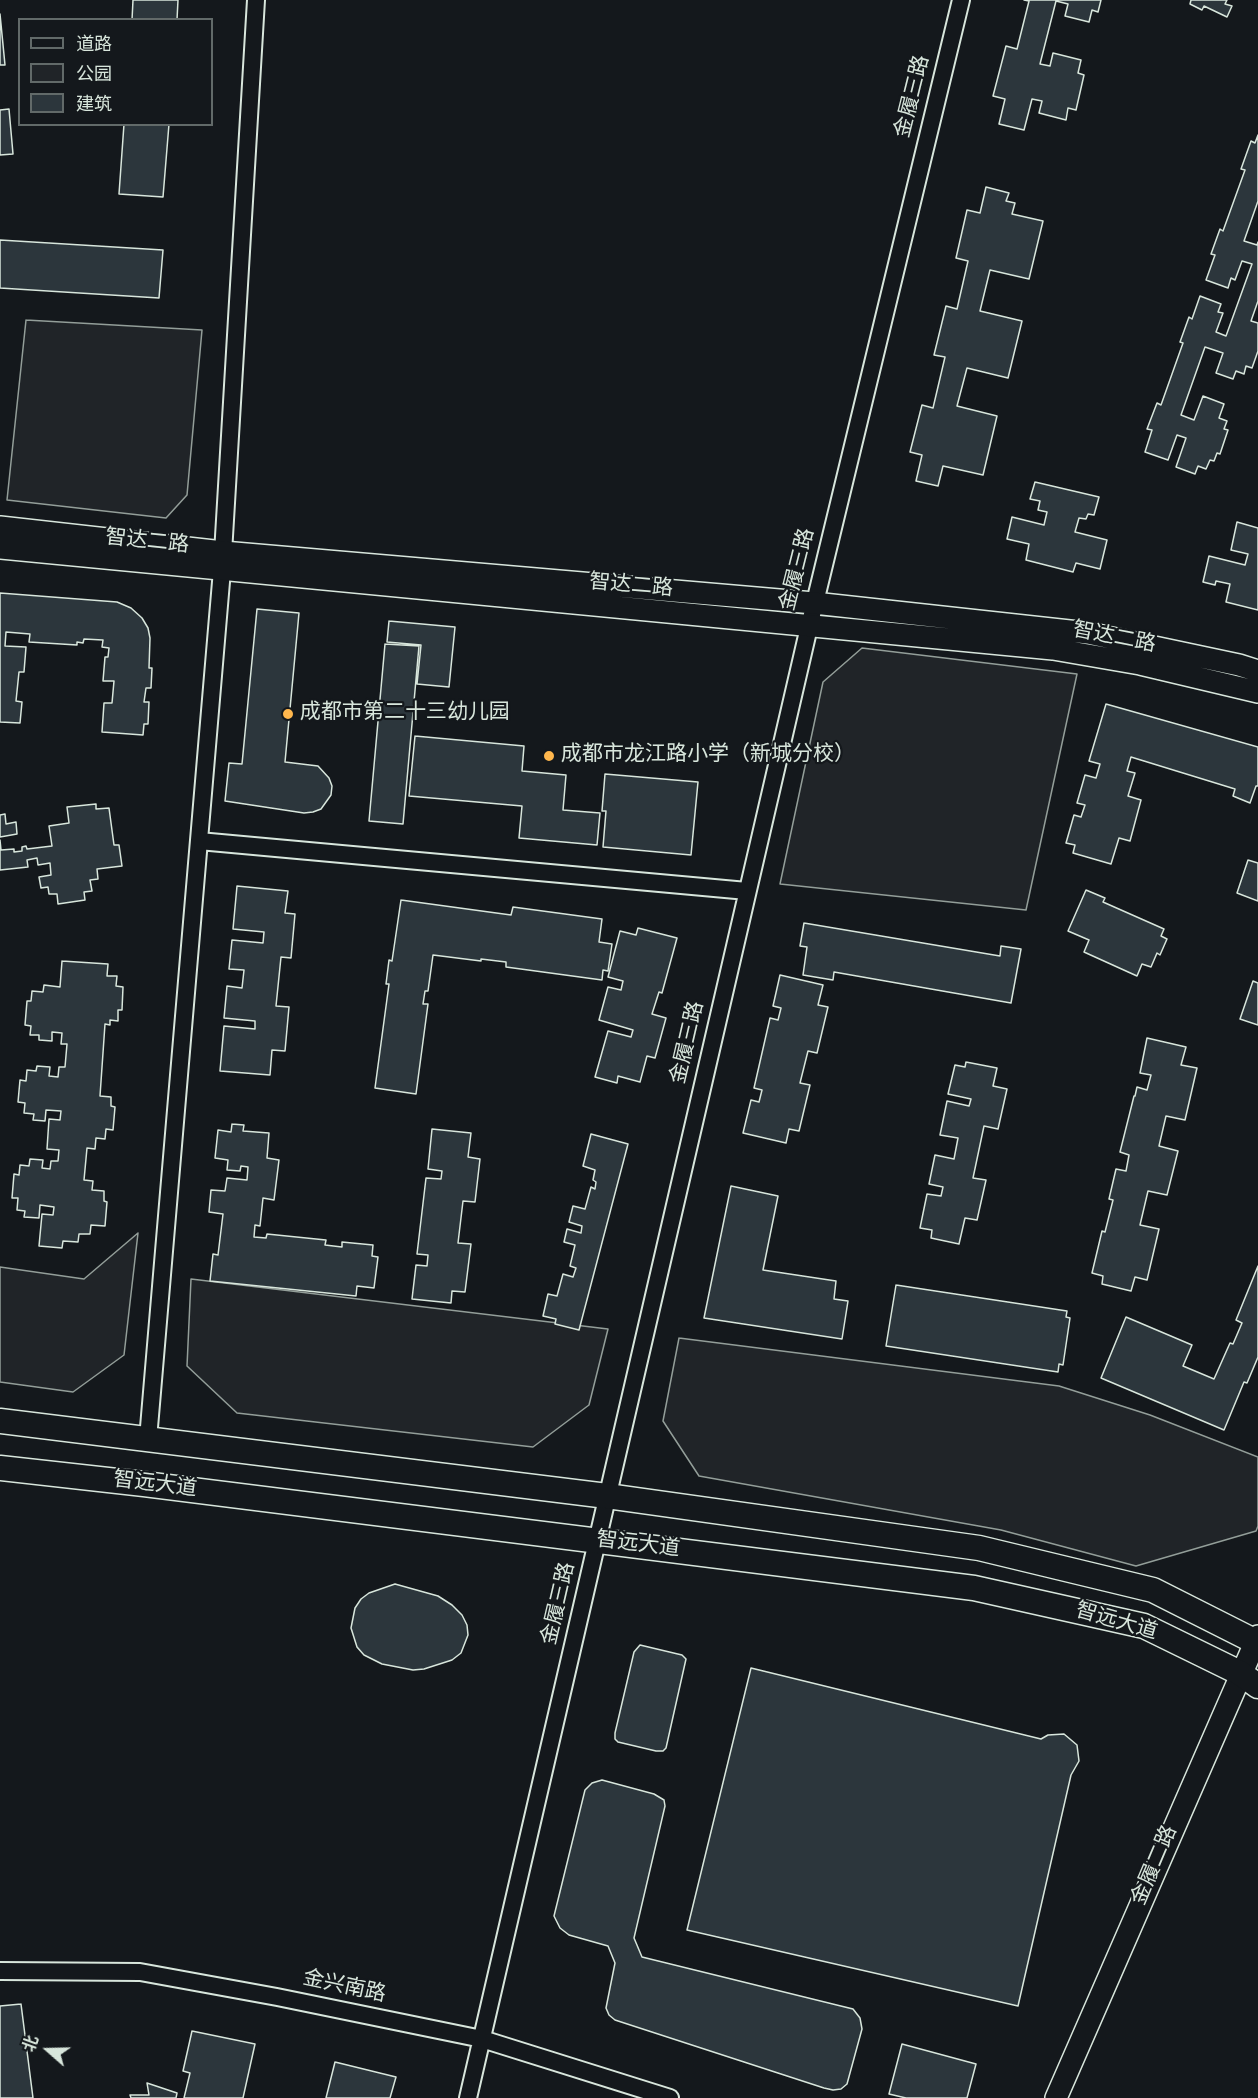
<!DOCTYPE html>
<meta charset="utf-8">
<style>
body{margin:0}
#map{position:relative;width:1258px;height:2098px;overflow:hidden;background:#14181c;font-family:Spectral,"Noto Sans SC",serif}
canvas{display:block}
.legend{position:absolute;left:18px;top:18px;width:195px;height:108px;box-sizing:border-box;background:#14181c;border:2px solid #626a69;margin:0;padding:8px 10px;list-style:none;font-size:18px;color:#d8e6dc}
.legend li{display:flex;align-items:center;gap:12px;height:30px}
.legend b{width:30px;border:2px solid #626a69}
.north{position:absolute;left:18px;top:2020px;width:60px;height:60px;-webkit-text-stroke:4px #14181c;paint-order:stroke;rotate:290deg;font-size:16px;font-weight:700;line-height:24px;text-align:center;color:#d8e6dc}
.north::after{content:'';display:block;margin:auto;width:21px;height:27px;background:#d8e6dc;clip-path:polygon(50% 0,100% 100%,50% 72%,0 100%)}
</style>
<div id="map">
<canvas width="1258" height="2098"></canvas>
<ul class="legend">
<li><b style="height:8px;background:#14181c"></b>道路</li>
<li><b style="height:16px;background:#202428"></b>公园</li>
<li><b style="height:16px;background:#2c363c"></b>建筑</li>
</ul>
<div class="north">北</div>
</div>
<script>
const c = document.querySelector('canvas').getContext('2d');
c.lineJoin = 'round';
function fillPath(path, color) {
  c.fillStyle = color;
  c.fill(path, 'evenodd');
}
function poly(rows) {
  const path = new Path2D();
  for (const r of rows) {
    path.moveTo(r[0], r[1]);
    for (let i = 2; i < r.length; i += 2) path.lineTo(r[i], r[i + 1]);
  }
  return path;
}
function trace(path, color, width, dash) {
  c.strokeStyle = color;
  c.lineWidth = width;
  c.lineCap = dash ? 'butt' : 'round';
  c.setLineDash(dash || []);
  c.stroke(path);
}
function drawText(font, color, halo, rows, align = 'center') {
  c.font = font + ' Spectral,"Noto Sans SC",serif';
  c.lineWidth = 4.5;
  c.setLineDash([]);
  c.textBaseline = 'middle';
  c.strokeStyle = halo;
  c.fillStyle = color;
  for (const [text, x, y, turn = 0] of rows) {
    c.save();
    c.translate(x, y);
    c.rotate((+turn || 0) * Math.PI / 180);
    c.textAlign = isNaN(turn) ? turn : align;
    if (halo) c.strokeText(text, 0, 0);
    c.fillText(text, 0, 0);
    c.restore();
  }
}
const green = poly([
 [26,320,202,330,187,495,166,518,7,500,26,320],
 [862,648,1077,674,1026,910,780,884,823,682,862,648],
 [138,1233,124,1355,73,1392,0,1382,0,1267,84,1279,138,1233],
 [191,1279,608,1329,589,1405,533,1447,237,1413,187,1366,191,1279],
 [679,1338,1059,1386,1150,1415,1258,1457,1258,1526,1256,1531,1136,1566,1001,1530,699,1476,663,1421,679,1338]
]);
fillPath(green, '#202428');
trace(green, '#939e99', 1.5);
const building = poly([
 [133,0,178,0,177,20,132,20,133,0],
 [1024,0,1101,0,1098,12,1092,10,1089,22,1065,16,1068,4,1056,1,1040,64,1050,66,1053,53,1081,60,1078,73,1084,75,1076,110,1068,108,1066,120,1039,113,1042,101,1032,99,1024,130,999,124,1005,99,993,96,1006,46,1017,49,1029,1,1024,0],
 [1191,0,1227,0,1225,4,1232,6,1227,17,1204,6,1202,10,1190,4,1191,0],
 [0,14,5,65,0,65,0,14],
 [9,109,13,154,0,155,0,110,9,109],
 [124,124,169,124,163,197,119,194,124,124],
 [1258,135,1258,201,1244,241,1257,245,1258,242,1258,301,1251,321,1258,323,1258,351,1252,368,1246,366,1244,374,1236,371,1233,379,1216,373,1223,353,1205,347,1181,415,1194,420,1203,396,1224,404,1219,418,1227,421,1224,429,1228,430,1220,454,1217,453,1214,461,1210,460,1206,469,1198,466,1195,474,1176,467,1186,438,1177,435,1168,460,1145,452,1152,430,1147,429,1157,403,1161,405,1183,343,1180,342,1189,317,1192,319,1200,296,1221,304,1218,312,1223,313,1216,332,1226,336,1252,264,1242,261,1235,280,1231,278,1228,288,1206,280,1215,255,1211,254,1220,229,1223,231,1245,170,1241,169,1251,141,1255,143,1258,135],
 [986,187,1009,193,1006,201,1015,203,1012,214,1043,221,1029,279,990,270,980,311,1022,321,1008,378,967,368,957,406,997,416,983,475,943,466,938,486,916,481,922,455,910,452,922,405,933,408,945,357,934,355,946,306,957,309,968,261,956,258,967,210,980,213,986,187],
 [0,240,163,250,159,298,0,288,0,240],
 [1035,482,1099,497,1094,515,1088,514,1086,519,1079,518,1075,532,1107,540,1100,569,1076,563,1073,572,1026,560,1029,544,1007,539,1012,517,1044,525,1047,512,1038,510,1040,501,1030,499,1035,482],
 [1237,522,1258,528,1258,610,1226,602,1230,584,1216,581,1215,585,1203,582,1209,556,1245,565,1248,554,1231,550,1237,522],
 [0,593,117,602,131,608,142,618,148,628,150,638,149,668,152,668,151,688,146,688,144,702,149,702,148,724,144,724,143,735,102,732,104,703,112,703,114,681,103,681,105,657,108,657,109,648,102,647,103,640,84,639,83,643,77,642,77,645,29,642,30,634,6,632,5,646,26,647,24,672,19,672,16,701,22,702,20,723,0,722,0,593],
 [257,609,299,613,285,762,318,766,329,778,332,786,331,795,321,809,313,812,304,813,225,801,229,763,242,764,257,609],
 [389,621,455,627,449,687,417,684,421,645,387,642,389,621],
 [385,644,419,646,403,824,369,821,385,644],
 [1106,704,1258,747,1258,786,1256,786,1250,803,1233,796,1235,789,1131,757,1127,771,1135,773,1128,796,1141,800,1130,841,1119,838,1111,864,1073,853,1075,845,1066,843,1074,815,1081,817,1085,805,1077,803,1085,775,1096,778,1100,764,1089,761,1106,704],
 [415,736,524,746,522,771,566,775,563,810,600,813,597,845,519,838,522,806,409,796,415,736],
 [605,774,698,782,691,855,603,847,606,811,602,811,605,774],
 [96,804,96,809,109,808,114,845,119,845,122,866,97,869,98,879,90,880,92,891,84,892,85,900,58,904,57,894,49,894,48,887,41,888,39,877,51,875,50,863,38,865,37,858,27,860,28,867,0,870,0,840,1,850,14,849,14,852,22,851,22,847,26,846,27,849,52,846,49,826,69,823,67,807,96,804],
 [5,814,6,824,16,822,17,834,0,837,0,815,5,814],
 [1248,860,1258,863,1258,901,1237,893,1248,860],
 [237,886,288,891,285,913,295,914,291,958,281,957,276,1006,289,1007,285,1051,272,1050,270,1075,220,1071,224,1026,255,1029,255,1021,224,1018,227,986,242,988,244,970,229,969,232,940,263,943,264,932,233,929,237,886],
 [1086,890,1105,898,1103,902,1164,929,1161,936,1167,939,1160,955,1157,953,1151,967,1142,964,1137,976,1084,952,1089,940,1068,931,1086,890],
 [401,900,511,915,513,907,602,919,599,942,612,944,608,971,603,970,602,980,506,967,506,962,481,959,481,961,433,955,428,991,425,991,423,1004,428,1004,416,1094,375,1088,389,984,386,984,389,960,392,961,401,900],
 [804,923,1000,956,1001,946,1021,949,1011,1003,834,972,833,980,803,975,807,947,800,946,804,923],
 [638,928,677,938,662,993,659,992,652,1014,666,1018,655,1058,647,1056,640,1082,618,1076,617,1083,595,1077,608,1031,631,1037,633,1030,599,1020,608,987,621,990,623,981,608,977,620,931,636,935,638,928],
 [62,961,108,964,107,976,117,976,116,986,123,987,122,1010,118,1010,118,1021,110,1020,110,1025,105,1024,100,1096,111,1097,111,1106,115,1107,113,1130,106,1129,105,1139,96,1138,95,1149,87,1148,84,1180,93,1181,92,1190,104,1191,104,1201,107,1202,105,1226,91,1225,90,1234,79,1234,78,1242,63,1241,62,1248,39,1246,42,1214,53,1215,54,1207,40,1205,39,1218,24,1217,25,1211,17,1210,18,1198,12,1198,14,1174,19,1175,20,1165,29,1166,30,1159,43,1160,42,1168,50,1169,51,1161,58,1161,59,1150,47,1149,49,1119,60,1120,61,1111,46,1110,45,1121,33,1120,34,1114,24,1113,25,1103,18,1102,20,1080,26,1081,27,1070,36,1071,37,1066,50,1067,49,1076,58,1077,59,1067,65,1067,67,1044,61,1044,62,1033,52,1032,52,1041,39,1040,39,1035,30,1035,31,1026,25,1025,27,1001,31,1001,32,991,43,992,44,985,60,987,62,961],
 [780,975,823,985,818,1005,828,1007,817,1053,808,1051,800,1083,810,1085,799,1131,789,1129,786,1143,743,1133,751,1100,759,1102,762,1090,754,1088,770,1018,778,1020,781,1008,773,1006,780,975],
 [1253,981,1258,983,1258,1025,1240,1019,1253,981],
 [1147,1038,1186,1047,1181,1065,1197,1068,1185,1120,1166,1116,1159,1146,1178,1151,1167,1195,1148,1191,1140,1225,1159,1229,1147,1280,1135,1277,1131,1291,1102,1284,1103,1276,1092,1273,1102,1231,1105,1232,1113,1200,1109,1199,1116,1169,1126,1171,1129,1155,1120,1152,1134,1096,1135,1096,1137,1087,1147,1090,1151,1075,1140,1073,1147,1038],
 [966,1062,997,1068,993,1086,1007,1089,998,1129,984,1126,973,1178,986,1180,977,1220,965,1218,959,1244,931,1238,932,1230,920,1228,927,1194,941,1196,943,1187,929,1184,935,1155,954,1159,958,1138,940,1135,947,1101,969,1106,971,1099,948,1094,955,1065,965,1067,966,1062],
 [232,1124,244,1125,243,1131,269,1133,267,1158,279,1160,274,1200,263,1198,260,1226,255,1225,254,1237,266,1238,267,1234,326,1240,325,1245,342,1247,342,1242,373,1245,372,1256,378,1257,374,1288,357,1286,356,1296,210,1281,213,1254,218,1255,223,1214,209,1212,211,1190,225,1191,227,1178,247,1180,248,1167,241,1166,240,1171,227,1170,228,1160,215,1158,218,1130,231,1132,232,1124],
 [432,1129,471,1133,468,1157,480,1159,475,1202,463,1201,458,1243,471,1244,465,1292,452,1291,451,1303,412,1299,416,1265,427,1266,428,1255,417,1254,426,1178,441,1179,442,1171,428,1169,432,1129],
 [591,1134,628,1144,579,1330,555,1324,556,1319,543,1316,548,1294,557,1296,563,1274,573,1277,576,1268,570,1266,575,1245,564,1242,567,1229,581,1233,582,1226,569,1222,573,1206,585,1209,591,1187,595,1189,596,1182,593,1180,595,1170,583,1166,591,1134],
 [731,1186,778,1196,763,1270,836,1281,834,1299,848,1301,842,1339,704,1318,731,1186],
 [1258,1266,1258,1357,1247,1383,1244,1382,1224,1430,1101,1378,1126,1317,1192,1345,1183,1366,1214,1379,1230,1343,1233,1344,1242,1323,1236,1320,1258,1266],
 [896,1285,1067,1311,1066,1317,1070,1318,1063,1365,1059,1364,1058,1372,886,1346,896,1285],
 [395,1584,438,1596,452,1605,462,1615,467,1625,468,1635,461,1653,452,1660,424,1669,413,1670,382,1664,364,1655,357,1647,351,1628,355,1608,361,1599,369,1593,395,1584],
 [640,1645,682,1655,686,1659,666,1748,663,1751,656,1751,618,1742,615,1739,615,1733,634,1652,640,1645],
 [751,1668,1041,1739,1048,1735,1064,1734,1077,1745,1079,1761,1071,1775,1018,2006,687,1930,751,1668],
 [602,1780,654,1794,664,1800,665,1806,634,1938,642,1957,853,2009,860,2018,862,2029,847,2084,841,2089,833,2090,824,2088,615,2020,609,2015,606,2008,615,1963,608,1946,569,1935,560,1928,554,1916,585,1790,592,1783,602,1780],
 [21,2004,33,2098,0,2098,0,2006,21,2004],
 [192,2031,255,2044,243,2098,184,2098,190,2073,183,2071,192,2031],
 [902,2044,976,2064,967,2098,906,2098,889,2094,902,2044],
 [335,2062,396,2077,390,2098,326,2098,335,2062],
 [147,2083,177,2093,176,2098,131,2098,130,2095,149,2095,147,2083]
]);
fillPath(building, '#2c363c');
trace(building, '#d8e6dc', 1.5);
const minor = poly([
 [199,841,747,891],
 [148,1439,222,570,256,0],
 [0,1971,140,1972,277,1997,482,2039,670,2098],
 [468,2098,809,627,961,0]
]);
const tertiary = poly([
 [0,527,223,552,814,603,1088,633,1239,665,1258,671],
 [0,548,1053,649,1140,664,1258,692],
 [1056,2098,1258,1636]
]);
const secondary = poly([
 [0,1421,607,1496,979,1548,1153,1590,1258,1643],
 [0,1468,144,1484,974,1588,1144,1626,1240,1673,1258,1686]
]);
trace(minor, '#d8e6dc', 20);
trace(tertiary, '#d8e6dc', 24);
trace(secondary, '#d8e6dc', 27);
trace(minor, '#14181c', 16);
trace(tertiary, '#14181c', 21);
trace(secondary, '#14181c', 24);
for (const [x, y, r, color] of [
 [288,714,6,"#ffb74d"],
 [549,756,6,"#ffb74d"]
]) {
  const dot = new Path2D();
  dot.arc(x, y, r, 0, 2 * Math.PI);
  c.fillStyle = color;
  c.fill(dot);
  trace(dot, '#14181c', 2);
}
drawText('21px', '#d8e6dc', '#14181c', [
 ["金履三路",914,97,-76],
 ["智达二路",147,543,6],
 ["金履三路",799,570,-76],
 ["智达二路",631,587,5],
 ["智达二路",1114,639,11],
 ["金履三路",689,1043,-77],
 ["智远大道",155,1486,7],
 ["智远大道",638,1546,7],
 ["金履三路",560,1604,-77],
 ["智远大道",1116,1623,16],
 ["金履二路",1156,1866,-67],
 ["金兴南路",344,1988,12]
]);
drawText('21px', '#d8e6dc', '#14181c', [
 ["成都市第二十三幼儿园",300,714],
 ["成都市龙江路小学（新城分校）",561,756]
], 'left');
</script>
